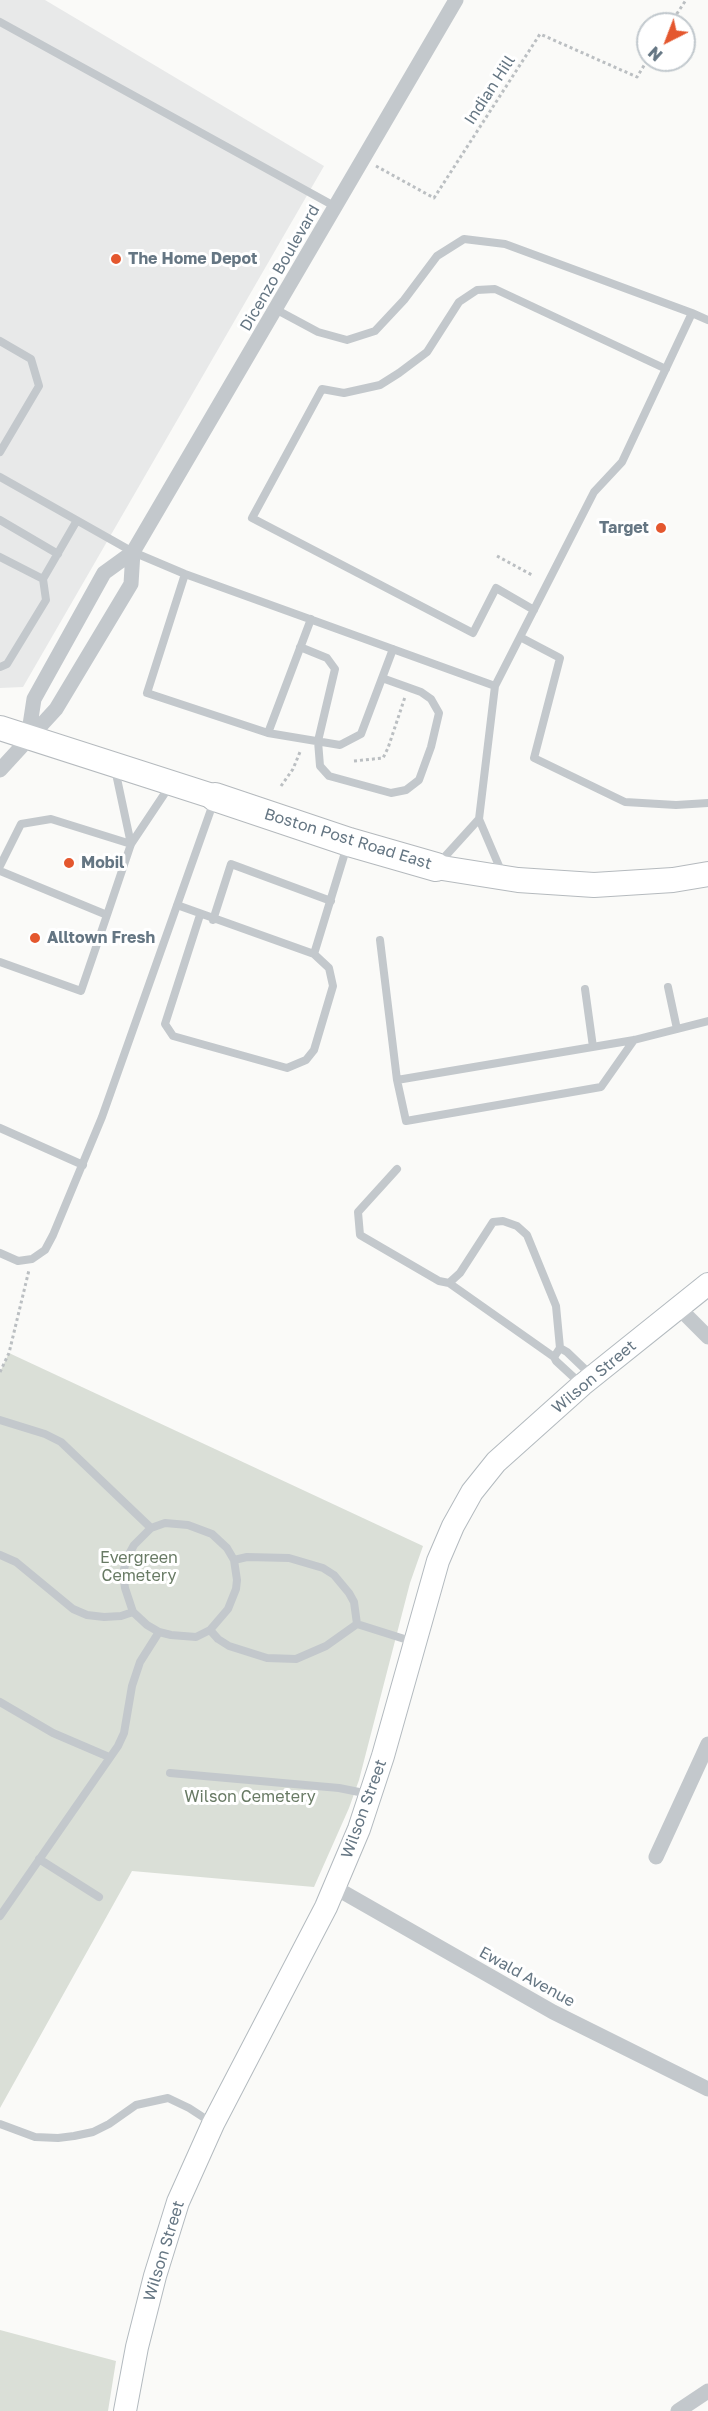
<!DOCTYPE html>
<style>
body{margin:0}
#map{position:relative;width:708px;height:2411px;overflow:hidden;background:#fafaf8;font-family:"Golos Text",sans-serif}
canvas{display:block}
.north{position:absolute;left:636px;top:12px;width:60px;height:60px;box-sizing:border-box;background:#fff;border:2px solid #c1c8cd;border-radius:50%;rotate:222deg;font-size:16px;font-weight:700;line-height:24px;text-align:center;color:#657683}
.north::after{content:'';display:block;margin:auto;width:21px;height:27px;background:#e4572e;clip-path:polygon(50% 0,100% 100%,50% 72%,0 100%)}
</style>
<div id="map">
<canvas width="708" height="2411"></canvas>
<div class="north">N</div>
</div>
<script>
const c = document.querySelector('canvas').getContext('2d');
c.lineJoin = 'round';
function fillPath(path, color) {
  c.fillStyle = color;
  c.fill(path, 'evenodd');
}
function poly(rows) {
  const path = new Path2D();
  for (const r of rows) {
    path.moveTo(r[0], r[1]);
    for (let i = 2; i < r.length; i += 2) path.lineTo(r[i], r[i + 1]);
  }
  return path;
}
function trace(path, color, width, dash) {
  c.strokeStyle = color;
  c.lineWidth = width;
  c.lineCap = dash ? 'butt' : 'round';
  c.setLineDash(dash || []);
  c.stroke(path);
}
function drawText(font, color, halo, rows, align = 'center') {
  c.font = font + ' "Golos Text",sans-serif';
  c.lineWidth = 6;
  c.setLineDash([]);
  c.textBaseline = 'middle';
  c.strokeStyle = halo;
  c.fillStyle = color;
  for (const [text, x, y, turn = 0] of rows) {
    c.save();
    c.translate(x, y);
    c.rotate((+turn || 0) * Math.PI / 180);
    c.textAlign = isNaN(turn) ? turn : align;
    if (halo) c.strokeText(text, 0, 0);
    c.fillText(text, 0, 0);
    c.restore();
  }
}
fillPath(poly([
 [0,0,45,0,324,166,23,687,0,688]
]), '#e8e9e9');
fillPath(poly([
 [9,1353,423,1546,410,1583,359,1780,349,1808,314,1887,132,1871,0,2108,0,1372],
 [0,2330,116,2361,108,2411,0,2411]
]), '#dadfd7');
const secondary = poly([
 [125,2411,137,2347,155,2276,178,2202,213,2124,326,1907,359,1829,383,1756,438,1561,453,1526,472,1492,496,1462,582,1385,708,1284]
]);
const primary = poly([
 [0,728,215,797],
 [436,867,518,880,594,885,673,880,708,874]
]);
const highway = poly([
 [215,797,349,842,436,867]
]);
trace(secondary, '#b3babf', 24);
trace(primary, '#b5babe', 26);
trace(highway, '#b4b9bd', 30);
trace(poly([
 [670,24,686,0],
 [376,166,434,198,540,34,637,77,648,59],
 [497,556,532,575],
 [354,761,383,758,388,748,405,697],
 [281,786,293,769,300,752],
 [0,1372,9,1353,29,1270]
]), '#bbbfc2', 3, [3, 3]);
trace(poly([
 [0,22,336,207],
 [277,310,318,332,347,340,375,331,404,300,437,256,464,239,505,244,692,313,622,462,594,492,495,686,479,819,502,873],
 [692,313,708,320],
 [0,341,31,359,39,386,0,452],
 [0,477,133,552,185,574,495,686],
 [0,520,58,554],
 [0,557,43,579],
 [185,574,147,693,268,733,311,619],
 [534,610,496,588,473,633,252,518,322,389,344,393,380,385,399,373,427,352,459,302,477,290,495,289,666,369],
 [520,637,560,658,534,758,625,802,676,805,708,803],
 [300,647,327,658,335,669,318,741,320,766,329,776,391,793,406,790,419,780,431,747,439,713,431,699,421,692,382,678],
 [0,667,7,664,46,600,43,579,76,522],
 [268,733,340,745,361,734,393,649],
 [115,769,131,844],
 [440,862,479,819],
 [0,866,21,824,51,819,131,844],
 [0,871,107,915,131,844,169,787],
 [177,905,314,954,347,846],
 [200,915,165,1024,173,1036,287,1068,306,1060,314,1050,333,986,329,968,314,954],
 [213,920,231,864,331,901],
 [380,940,397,1080],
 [0,962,81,991,107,915],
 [668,987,677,1029],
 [585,989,593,1047],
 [634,1040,601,1087,406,1121,397,1080,634,1040,708,1021],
 [0,1128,83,1165],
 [397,1169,358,1212,360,1235,439,1281,449,1283,460,1273,493,1222,503,1221,517,1226,527,1235,556,1306,560,1348],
 [0,1253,18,1261,32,1259,45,1250,53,1235,102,1117,214,801],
 [449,1283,554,1357],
 [581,1384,556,1361,554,1357,560,1348,567,1352,591,1375],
 [0,1420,45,1434,61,1442,151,1528],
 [0,1555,16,1562,73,1609,87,1615,104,1617,121,1616,133,1612],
 [357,1624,414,1642],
 [159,1632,171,1635,196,1637,210,1630],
 [0,1702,53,1733,109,1757],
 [170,1773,339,1788,369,1794],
 [39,1859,99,1897],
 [0,1916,118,1746,124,1733,132,1686,140,1662,159,1632,147,1625,133,1612,125,1588,123,1573,127,1558,134,1545,151,1528,165,1523,188,1525,212,1534,227,1548,234,1560,237,1580,236,1589,228,1609,210,1630,218,1639,229,1646,267,1658,296,1659,326,1646,357,1624,354,1602,349,1593,334,1575,323,1568,289,1558,247,1557,234,1560],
 [0,2124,35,2137,58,2138,74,2136,93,2132,109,2124,136,2105,168,2098,189,2108,212,2123]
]), '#c3c8cc', 8);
trace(poly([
 [28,738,34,699,104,573,133,552,456,0],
 [0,770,56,709,131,584,133,552],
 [678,1307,708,1337],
 [656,1857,708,1744],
 [334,1887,553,2012,708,2089],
 [678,2411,708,2391]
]), '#c3c8cc', 15);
trace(secondary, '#fff', 22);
trace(primary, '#fff', 24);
trace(highway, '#fff', 28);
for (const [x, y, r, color] of [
 [116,259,6,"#e4572e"],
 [661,528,6,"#e4572e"],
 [69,863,6,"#e4572e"],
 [35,938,6,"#e4572e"]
]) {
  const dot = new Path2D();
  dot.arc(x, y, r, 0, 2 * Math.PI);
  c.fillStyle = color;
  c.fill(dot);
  trace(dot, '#fff', 2);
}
drawText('16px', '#657683', '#fff', [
 ["Indian Hill",490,90,-57],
 ["Dicenzo Boulevard",280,268,-60],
 ["Boston Post Road East",348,839,17],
 ["Wilson Street",594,1377,-40],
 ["Wilson Street",364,1809,-70],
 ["Ewald Avenue",527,1977,29],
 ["Wilson Street",164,2251,-73]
]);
drawText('bold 16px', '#657683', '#fff', [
 ["The Home Depot",128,259],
 ["Target",649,528,"right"],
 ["Mobil",81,863],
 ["Alltown Fresh",47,938]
], 'left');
drawText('16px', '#687a64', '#fff', [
 ["Evergreen",139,1558],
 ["Cemetery",139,1576],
 ["Wilson Cemetery",250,1797]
]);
</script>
